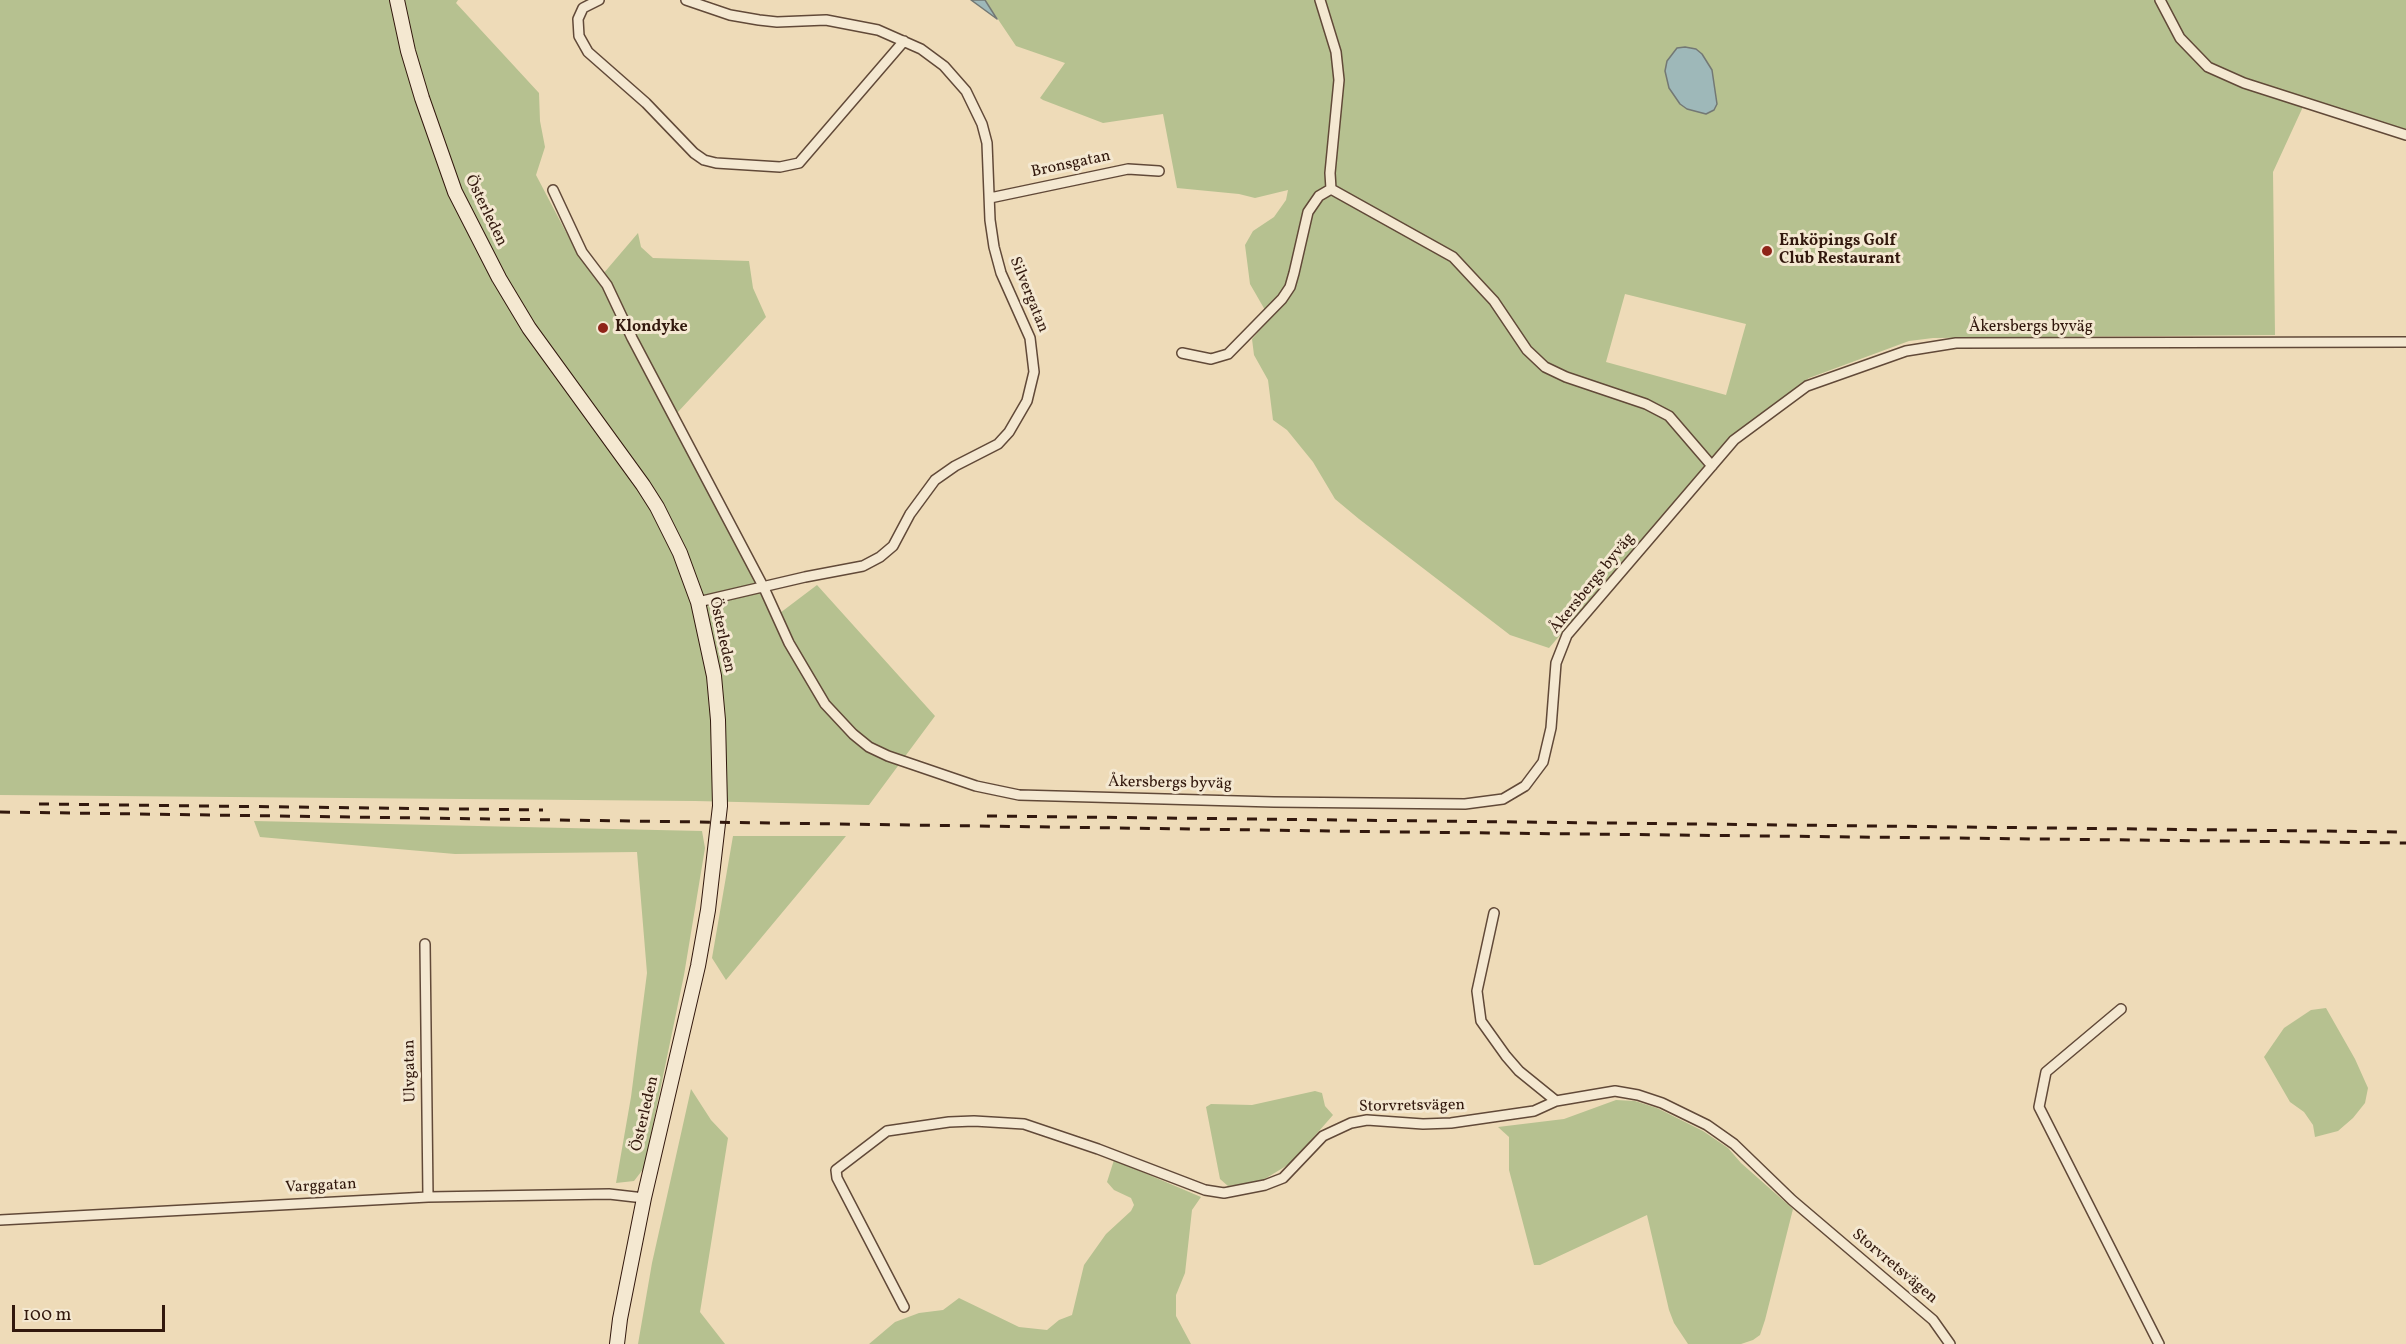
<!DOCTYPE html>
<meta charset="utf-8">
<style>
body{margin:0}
#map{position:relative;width:2406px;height:1344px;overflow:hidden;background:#eedbb8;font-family:Vollkorn,serif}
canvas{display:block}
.scale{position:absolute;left:12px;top:1305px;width:153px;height:27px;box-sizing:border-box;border:3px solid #32180d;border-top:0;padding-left:8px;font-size:18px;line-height:21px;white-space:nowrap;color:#32180d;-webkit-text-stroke:4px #f4e8d1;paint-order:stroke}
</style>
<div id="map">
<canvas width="2406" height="1344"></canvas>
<div class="scale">100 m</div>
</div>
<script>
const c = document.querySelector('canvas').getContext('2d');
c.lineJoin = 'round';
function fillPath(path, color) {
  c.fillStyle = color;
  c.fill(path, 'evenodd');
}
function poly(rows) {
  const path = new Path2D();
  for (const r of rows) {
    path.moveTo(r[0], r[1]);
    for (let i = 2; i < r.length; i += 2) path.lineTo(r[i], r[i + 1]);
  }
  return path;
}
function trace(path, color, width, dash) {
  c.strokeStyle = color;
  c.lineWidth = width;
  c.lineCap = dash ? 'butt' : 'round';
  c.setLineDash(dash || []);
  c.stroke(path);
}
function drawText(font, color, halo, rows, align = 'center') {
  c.font = font + ' Vollkorn,serif';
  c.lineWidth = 6;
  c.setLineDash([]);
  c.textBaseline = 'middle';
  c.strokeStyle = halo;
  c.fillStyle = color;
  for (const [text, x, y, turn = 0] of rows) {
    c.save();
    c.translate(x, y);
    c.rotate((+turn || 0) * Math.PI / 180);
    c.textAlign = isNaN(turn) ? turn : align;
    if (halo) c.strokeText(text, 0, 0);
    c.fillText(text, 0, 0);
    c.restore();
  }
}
fillPath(poly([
 [0,0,458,0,456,3,539,93,540,121,545,147,536,175,578,255,603,274,638,233,641,247,653,258,749,261,753,288,766,317,677,413,765,579,780,613,817,585,935,716,869,805,695,801,0,795],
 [985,0,2406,0,2406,133,2307,98,2273,172,2275,335,1933,338,1909,341,1809,378,1731,437,1549,648,1510,635,1359,519,1335,499,1313,462,1287,430,1273,420,1268,380,1254,355,1252,339,1286,300,1265,310,1250,284,1245,245,1253,231,1274,217,1286,200,1288,190,1255,198,1239,194,1177,188,1163,114,1103,123,1043,100,1040,98,1065,63,1016,46],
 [1696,49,1702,54,1712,70,1697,112,1680,104],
 [1625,294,1746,324,1726,395,1606,362],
 [254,821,702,831,705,848,684,975,644,1168,634,1181,616,1183,631,1097,647,973,637,852,455,854,260,837],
 [733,836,846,836,726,980,712,958],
 [2326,1008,2355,1059,2368,1088,2365,1103,2353,1118,2338,1131,2315,1137,2313,1125,2304,1112,2290,1102,2264,1057,2284,1028,2311,1010],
 [691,1089,711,1120,728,1138,700,1312,725,1344,638,1344,652,1263],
 [1315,1091,1322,1093,1325,1106,1333,1115,1291,1163,1263,1180,1243,1184,1228,1186,1220,1179,1206,1107,1211,1104,1252,1105],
 [1616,1100,1635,1101,1657,1108,1703,1131,1728,1148,1741,1163,1793,1209,1765,1320,1760,1335,1753,1340,1741,1344,1688,1344,1674,1323,1669,1310,1647,1215,1540,1265,1534,1265,1509,1170,1509,1137,1498,1127,1564,1119],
 [1114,1160,1201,1197,1192,1210,1185,1273,1176,1295,1176,1316,1191,1344,869,1344,895,1322,919,1313,943,1310,959,1298,1019,1327,1047,1330,1059,1320,1072,1315,1084,1265,1106,1234,1131,1211,1134,1205,1131,1198,1114,1190,1107,1182]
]), '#b6c190');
const water = poly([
 [971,0,985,0,997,19,971,0],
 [1685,47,1696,49,1702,54,1712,70,1717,104,1714,110,1706,114,1687,109,1680,104,1669,88,1665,71,1667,61,1677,48,1685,47]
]);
fillPath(water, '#9eb8b9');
trace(water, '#737874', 1.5);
const street = poly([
 [599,0,583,8,578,19,579,36,588,52,646,103,694,153,704,160,716,163,780,167,799,163,904,41],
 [686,0,730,15,759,20,777,22,826,20,878,30,921,49,944,66,966,91,982,124,987,143,990,220,994,247,1001,273,1030,338,1034,372,1027,401,1009,432,998,444,955,466,935,480,910,514,893,546,880,557,863,566,805,577,698,602],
 [1320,0,1336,52,1339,80,1330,173,1331,189],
 [2160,0,2180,38,2208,67,2244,83,2406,135],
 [1331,189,1453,257,1494,301,1527,350,1545,367,1566,377,1646,404,1669,416,1712,466],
 [553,190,582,252,607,285,632,338,764,588,789,643,825,704,853,734,869,747,888,756,976,786,1019,795,1274,802,1465,804,1503,799,1525,786,1543,762,1551,728,1556,663,1567,635,1734,440,1807,386,1906,351,1956,343,2406,342],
 [990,198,1128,169,1159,171],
 [1182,353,1211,359,1228,354,1282,299,1290,287,1294,273,1308,212,1319,196,1331,189],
 [1494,913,1477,991,1481,1021,1506,1056,1519,1071,1556,1101],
 [425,944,428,1197],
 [2121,1009,2046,1072,2039,1107,2159,1344],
 [0,1220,428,1197,609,1194,644,1198],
 [904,1307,837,1178,836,1170,887,1131,949,1122,974,1121,1024,1124,1098,1149,1205,1190,1224,1193,1265,1185,1283,1178,1323,1136,1351,1123,1367,1120,1423,1124,1451,1123,1534,1111,1556,1101,1615,1091,1638,1095,1662,1103,1707,1125,1734,1144,1792,1200,1933,1320,1950,1344]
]);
const secondary = poly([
 [397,0,408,51,422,98,455,192,499,278,529,328,643,485,657,507,680,553,698,602,714,676,718,720,720,806,708,910,698,966,644,1198,620,1319,617,1344]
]);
trace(street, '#614938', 12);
trace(secondary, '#32180d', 16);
trace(street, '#f4e8d1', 9);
trace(secondary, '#f4e8d1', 14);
trace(poly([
 [39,804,543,810],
 [0,812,1401,832,2406,843],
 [987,816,2406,832]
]), '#32180d', 3, [10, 10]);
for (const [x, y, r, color] of [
 [1767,251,6,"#8f2418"],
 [603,328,6,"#8f2418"]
]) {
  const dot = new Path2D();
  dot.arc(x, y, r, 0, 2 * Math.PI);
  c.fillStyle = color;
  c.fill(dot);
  trace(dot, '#f4e8d1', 2);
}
drawText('16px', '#32180d', '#f4e8d1', [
 ["Bronsgatan",1071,165,-12],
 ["Österleden",485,211,64],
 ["Silvergatan",1028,295,68],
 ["Åkersbergs byväg",2031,328],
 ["Åkersbergs byväg",1593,584,-51],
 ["Österleden",721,635,78],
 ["Åkersbergs byväg",1170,784,1],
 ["Ulvgatan",411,1071,-91],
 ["Storvretsvägen",1412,1107,-1],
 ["Österleden",646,1114,-77],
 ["Varggatan",321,1187,-3],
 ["Storvretsvägen",1894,1267,40]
]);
drawText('bold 16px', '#32180d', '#f4e8d1', [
 ["Enköpings Golf",1779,242],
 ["Club Restaurant",1779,260],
 ["Klondyke",615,328]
], 'left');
</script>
